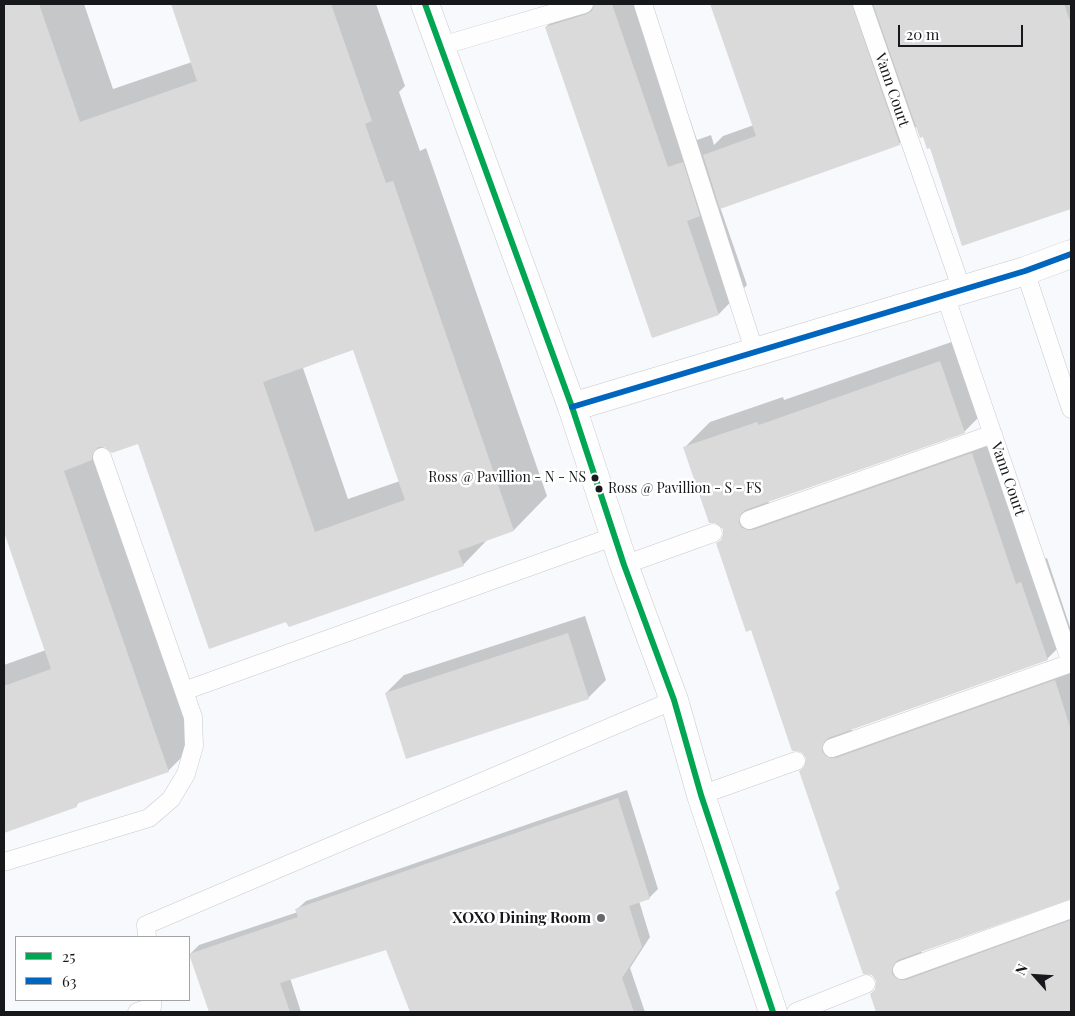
<!DOCTYPE html>
<style>
body{margin:0}
#map{position:relative;width:1075px;height:1016px;overflow:hidden;background:#f7f9fc;font-family:"Playfair Display",serif}
canvas{display:block}
.frame{position:absolute;inset:0;border:5px solid #17181b;pointer-events:none}
.legend{position:absolute;left:15px;top:936px;width:175px;height:65px;box-sizing:border-box;background:#fff;border:1px solid #a2a3a4;margin:0;padding:6px 9px;list-style:none;font-size:15px;color:#17181b}
.legend li{display:flex;align-items:center;gap:10px;height:25px}
.legend b{width:25px;border:1px solid #a2a3a4}
.north{position:absolute;left:1010px;top:951px;width:50px;height:50px;-webkit-text-stroke:4px #fff;paint-order:stroke;rotate:296deg;font-size:14px;font-weight:700;line-height:20px;text-align:center;color:#17181b}
.north::after{content:'';display:block;margin:auto;width:18px;height:22px;background:#17181b;clip-path:polygon(50% 0,100% 100%,50% 72%,0 100%)}
.scale{position:absolute;left:898px;top:25px;width:125px;height:22px;box-sizing:border-box;border:2px solid #17181b;border-top:0;padding-left:6px;font-size:15px;line-height:18px;white-space:nowrap;color:#17181b;-webkit-text-stroke:4px #fff;paint-order:stroke}
</style>
<div id="map">
<canvas width="1075" height="1016"></canvas>
<div class="frame"></div>
<ul class="legend">
<li><b style="height:6px;background:#00a651"></b>25</li>
<li><b style="height:6px;background:#0065bd"></b>63</li>
</ul>
<div class="north">N</div>
<div class="scale">20 m</div>
</div>
<script>
const c = document.querySelector('canvas').getContext('2d');
c.lineJoin = 'round';
function fillPath(path, color) {
  c.fillStyle = color;
  c.fill(path, 'evenodd');
}
function poly(rows) {
  const path = new Path2D();
  for (const r of rows) {
    path.moveTo(r[0], r[1]);
    for (let i = 2; i < r.length; i += 2) path.lineTo(r[i], r[i + 1]);
  }
  return path;
}
function trace(path, color, width, dash) {
  c.strokeStyle = color;
  c.lineWidth = width;
  c.lineCap = dash ? 'butt' : 'round';
  c.setLineDash(dash || []);
  c.stroke(path);
}
function drawText(font, color, halo, rows, align = 'center') {
  c.font = font + ' "Playfair Display",serif';
  c.lineWidth = 5;
  c.setLineDash([]);
  c.textBaseline = 'middle';
  c.strokeStyle = halo;
  c.fillStyle = color;
  for (const [text, x, y, turn = 0] of rows) {
    c.save();
    c.translate(x, y);
    c.rotate((+turn || 0) * Math.PI / 180);
    c.textAlign = isNaN(turn) ? turn : align;
    if (halo) c.strokeText(text, 0, 0);
    c.fillText(text, 0, 0);
    c.restore();
  }
}
fillPath(poly([
 [4,4,84,4,113,89,192,62,172,4,376,4,405,86,399,92,420,151,426,148,547,496,514,530,489,538,463,565,289,626,139,442,105,446,102,449,202,737,168,771,80,801,76,806,4,831,4,665,46,650,4,529],
 [354,349,400,481,348,499,303,368],
 [569,4,650,4,697,140,711,135,714,145,723,136,754,125,711,4,1071,4,1071,208,962,244,930,147,917,126,899,144,720,207,747,285,719,314,653,336,546,27],
 [966,337,990,406,964,432,767,501,774,506,997,428,1041,560,1047,558,1071,630,1071,635,1047,659,850,729,857,734,1071,659,1071,898,920,951,925,955,1071,905,1071,1012,877,1012,871,994,876,989,877,980,836,892,841,888,806,766,807,758,724,537,724,528,685,447,710,422,783,397,784,400],
 [585,616,606,680,588,698,386,693,404,675],
 [627,790,658,889,649,898,639,901,650,937,630,968,645,1012,445,1012,443,1005,420,1012,411,1012,387,948,290,978,301,1012,210,1012,190,954,199,945,298,912,297,909,306,901]
]), '#0003');
fillPath(poly([
 [4,4,39,4,80,122,197,81,171,4,331,4,372,121,365,124,386,183,393,181,514,531,458,551,464,566,289,627,286,622,209,649,138,444,112,453,104,447,98,447,92,455,92,460,64,471,169,772,76,804,77,807,4,833,4,686,51,669,4,532],
 [353,350,405,500,315,532,263,382],
 [594,4,612,4,668,167,683,162,700,216,687,221,719,315,652,338,545,27,587,14,592,11],
 [710,4,852,4,900,145,720,209,703,155,756,136],
 [873,4,1064,4,1071,24,1071,209,962,246,930,148,927,149,923,137,920,138],
 [940,361,965,433,745,510,741,514,739,523,742,528,748,530,753,530,972,453,1016,584,1021,582,1048,660,828,738,824,742,822,751,826,756,831,758,836,758,1055,680,1071,730,1071,899,898,960,894,964,892,969,892,974,896,978,901,980,906,980,1071,920,1071,1012,876,1012,870,994,875,990,876,981,872,975,863,974,835,892,840,890,799,771,804,767,806,758,802,753,797,751,792,751,751,630,746,632,716,543,721,540,723,535,723,529,715,523,709,523,683,447,757,422,759,425],
 [568,633,589,699,406,759,385,693],
 [618,798,650,899,629,906,642,947,622,978,634,1012,410,1012,386,950,280,983,290,1012,209,1012,189,954,298,917,295,909]
]), '#dadada');
const lane = poly([
 [643,4,755,353],
 [862,4,962,290],
 [441,46,584,4],
 [1025,271,1071,409],
 [945,295,1071,663],
 [749,520,993,434],
 [624,565,713,533],
 [184,691,615,536],
 [832,748,1071,663],
 [701,795,796,761],
 [4,862,149,818,171,799,186,774,194,746,193,717,102,457],
 [147,937,146,925,674,700],
 [902,970,1071,909],
 [137,1012,152,1007,152,1000],
 [796,1012,866,984]
]);
const street = poly([
 [572,407,1025,271,1071,254]
]);
const secondary = poly([
 [425,4,572,407,624,565,674,700,701,795,773,1012]
]);
trace(lane, '#c8cacd', 19);
trace(street, '#c8cacd', 29);
trace(secondary, '#c8cacd', 29);
trace(lane, '#fefeff', 18);
trace(street, '#fefeff', 28);
trace(secondary, '#fefeff', 28);
trace(poly([
 [425,4,572,407,624,565,674,700,701,795,773,1012]
]), '#00a651', 6);
trace(poly([
 [572,407,1025,271,1071,254]
]), '#0065bd', 6);
for (const [x, y, r, color] of [
 [595,478,4.5,"#17181b"],
 [599,489,4.5,"#17181b"],
 [601,918,5,"#65676a"]
]) {
  const dot = new Path2D();
  dot.arc(x, y, r, 0, 2 * Math.PI);
  c.fillStyle = color;
  c.fill(dot);
  trace(dot, '#fff', 2);
}
drawText('14px', '#17181b', '#fff', [
 ["Ross @ Pavillion - N - NS",586,478],
 ["Ross @ Pavillion - S - FS",608,489,"left"]
], 'right');
drawText('15px', '#17181b', '#fff', [
 ["Vann Court",892,90,71],
 ["Vann Court",1008,479,71]
]);
drawText('bold 15px', '#17181b', '#fff', [
 ["XOXO Dining Room",591,918]
], 'right');
</script>
